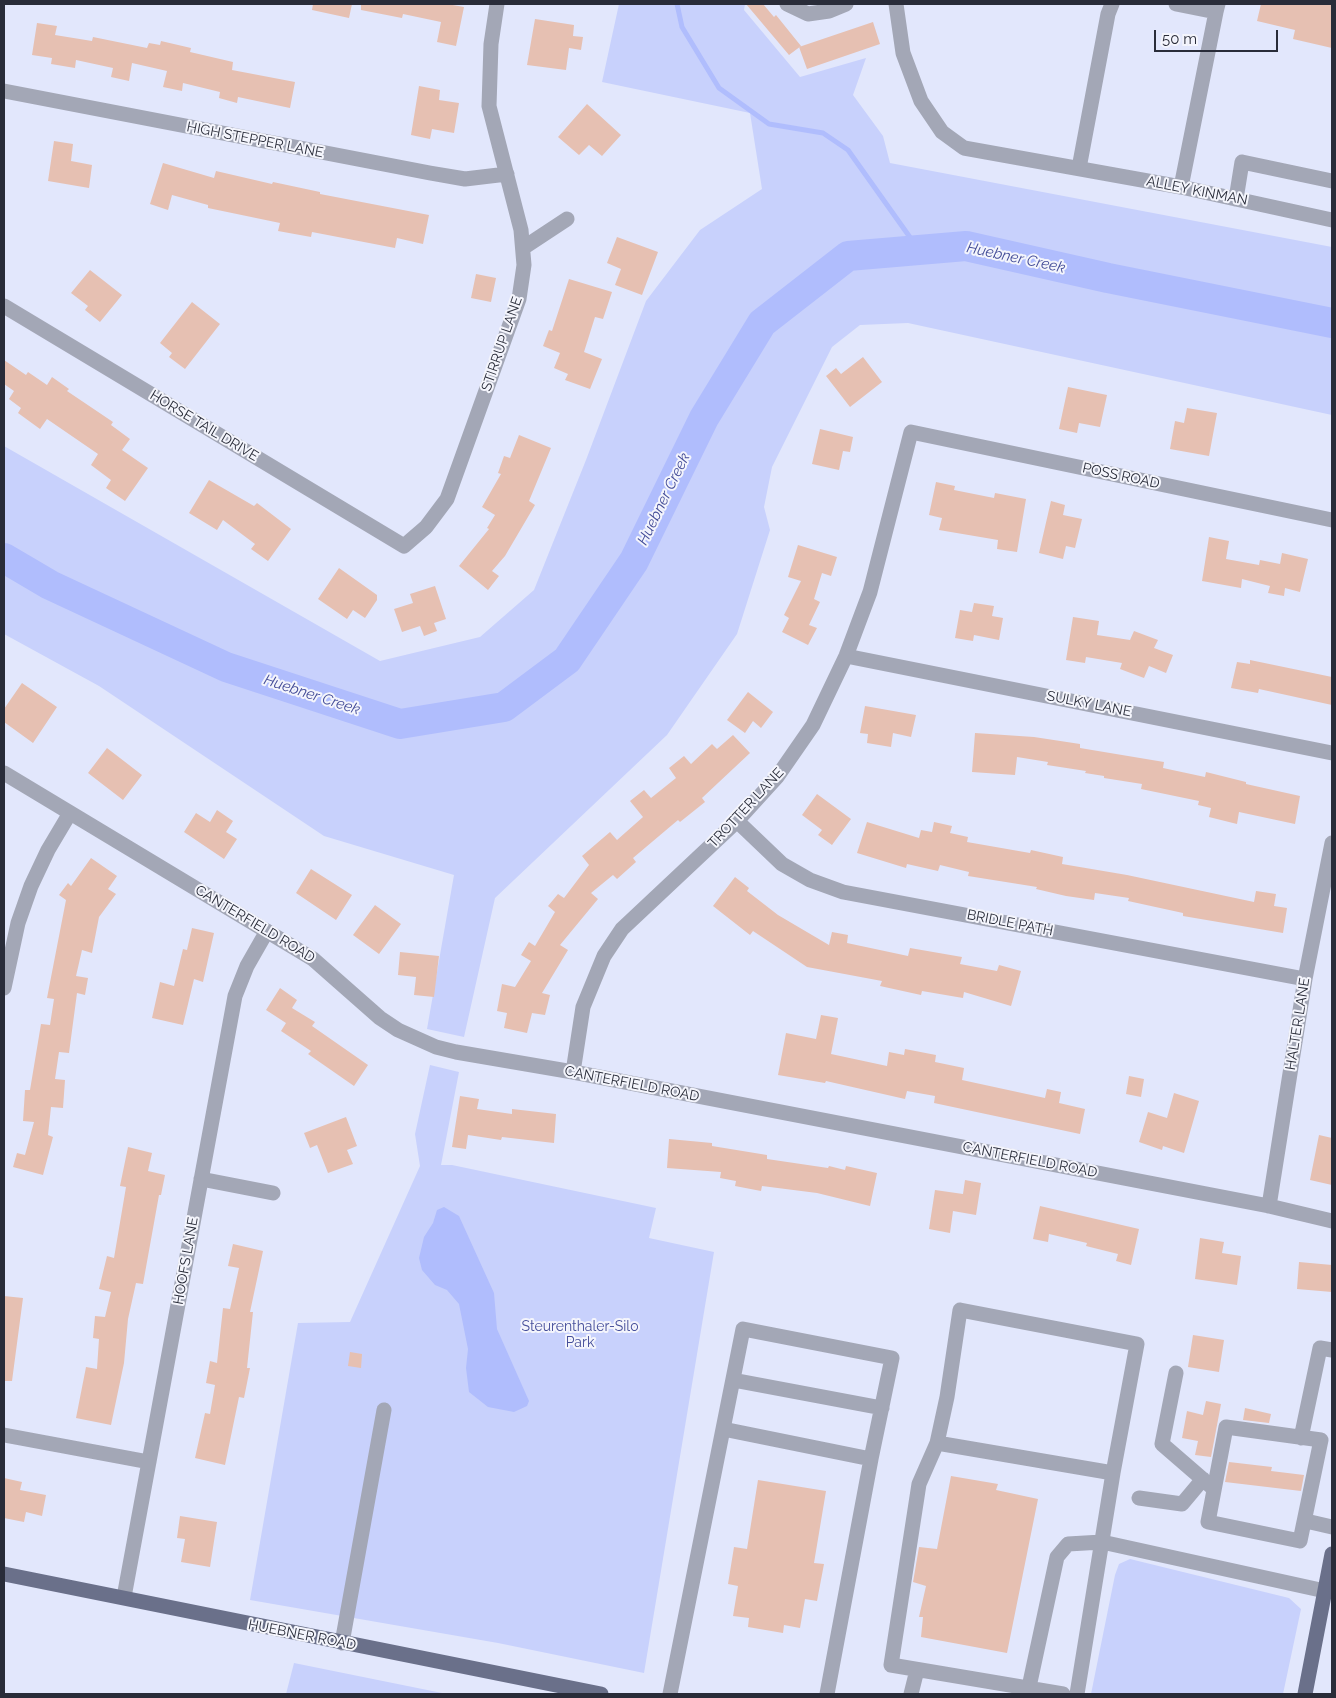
<!DOCTYPE html>
<style>
body{margin:0}
#map{position:relative;width:1336px;height:1698px;overflow:hidden;background:#e2e7fc;font-family:Raleway,sans-serif}
canvas{display:block}
.frame{position:absolute;inset:0;border:5px solid #292c39;pointer-events:none}
.scale{position:absolute;left:1154px;top:30px;width:124px;height:22px;box-sizing:border-box;border:2px solid #292c39;border-top:0;padding-left:6px;font-size:15px;line-height:18px;white-space:nowrap;color:#292c39;-webkit-text-stroke:4px #f4f5fc;paint-order:stroke}
</style>
<div id="map">
<canvas width="1336" height="1698"></canvas>
<div class="frame"></div>
<div class="scale">50 m</div>
</div>
<script>
const c = document.querySelector('canvas').getContext('2d');
c.lineJoin = 'round';
function fillPath(path, color) {
  c.fillStyle = color;
  c.fill(path, 'evenodd');
}
function poly(rows) {
  const path = new Path2D();
  for (const r of rows) {
    path.moveTo(r[0], r[1]);
    for (let i = 2; i < r.length; i += 2) path.lineTo(r[i], r[i + 1]);
  }
  return path;
}
function trace(path, color, width, dash) {
  c.strokeStyle = color;
  c.lineWidth = width;
  c.lineCap = dash ? 'butt' : 'round';
  c.setLineDash(dash || []);
  c.stroke(path);
}
function drawText(font, color, halo, rows, align = 'center') {
  c.font = font + ' Raleway,sans-serif';
  c.lineWidth = 4;
  c.setLineDash([]);
  c.textBaseline = 'middle';
  c.strokeStyle = halo;
  c.fillStyle = color;
  for (const [text, x, y, turn = 0] of rows) {
    c.save();
    c.translate(x, y);
    c.rotate((+turn || 0) * Math.PI / 180);
    c.textAlign = isNaN(turn) ? turn : align;
    if (halo) c.strokeText(text, 0, 0);
    c.fillText(text, 0, 0);
    c.restore();
  }
}
fillPath(poly([
 [619,4,745,4,744,10,800,77,866,58,853,95,883,136,890,163,1332,247,1332,415,908,323,860,325,832,347,772,467,764,507,770,530,737,634,667,735,495,898,464,1037,427,1029,454,875,324,836,99,686,4,634,4,446,380,661,480,637,534,590,586,460,646,301,700,230,762,189,750,113,602,82],
 [430,1065,459,1072,441,1165,452,1165,656,1208,649,1238,714,1252,644,1673,498,1643,250,1600,298,1323,350,1322,420,1166,415,1134],
 [1130,1559,1289,1598,1301,1609,1283,1694,1091,1694,1115,1575,1119,1564],
 [294,1663,447,1694,286,1694]
]), '#c8d1fc');
fillPath(poly([
 [444,1207,459,1216,494,1293,497,1329,529,1401,527,1406,514,1412,488,1407,469,1392,466,1368,468,1349,459,1304,447,1290,435,1285,422,1270,419,1258,424,1237,433,1223,437,1210]
]), '#b0bdfd');
trace(poly([
 [677,4,682,27,719,88,769,124,823,133,848,150,919,250]
]), '#b0bdfd', 5);
trace(poly([
 [4,558,50,585,226,667,400,724,504,707,567,660,634,561,704,418,762,323,848,256,966,246,1108,278,1332,323]
]), '#b0bdfd', 30);
fillPath(poly([
 [313,4,352,4,349,18,312,10],
 [361,4,447,4,464,7,456,46,437,42,441,22,403,14,402,18,361,10],
 [746,4,763,4,774,17,776,15,801,46,789,55],
 [1261,4,1332,4,1332,48,1293,39,1295,30,1257,21],
 [535,19,574,25,573,36,583,37,581,50,569,48,566,70,527,65],
 [873,22,880,44,807,69,799,47],
 [37,23,57,26,55,35,92,41,93,37,147,48,149,43,160,45,161,41,191,48,190,52,233,62,232,70,295,82,290,108,238,97,237,103,219,98,220,92,183,83,182,91,163,87,167,71,132,63,129,81,111,77,113,68,76,60,75,68,51,64,52,58,32,55],
 [419,86,440,90,439,100,459,103,454,133,432,129,430,139,411,135],
 [587,104,621,135,602,156,589,145,579,155,558,137],
 [54,141,73,144,71,161,92,165,89,188,48,181],
 [163,163,214,178,216,171,272,184,273,182,320,192,320,194,429,215,423,244,397,238,395,248,312,232,311,237,278,231,280,223,208,208,208,205,172,195,168,210,150,204],
 [617,237,658,252,642,295,615,285,621,269,607,263],
 [90,270,122,295,100,322,85,310,88,306,71,293],
 [476,274,496,278,491,302,471,298],
 [569,279,612,292,603,319,595,317,584,352,602,359,590,389,565,380,568,374,554,368,560,353,543,346,549,330,552,331],
 [192,302,220,324,185,369,169,357,172,353,160,343],
 [863,357,882,382,850,407,826,376,836,368,841,374],
 [4,360,26,375,28,372,47,385,52,377,69,389,67,391,113,422,111,425,130,439,122,450,148,468,125,501,106,488,111,480,91,465,98,454,47,419,40,429,18,413,21,408,9,399,14,391,4,384],
 [1068,387,1107,395,1100,427,1079,423,1077,433,1059,429],
 [1187,408,1217,413,1209,456,1170,449,1175,421,1184,423],
 [820,429,853,437,850,452,843,451,839,470,812,464],
 [519,435,551,448,529,501,535,505,505,556,492,571,499,576,488,590,459,566,489,529,487,528,495,515,482,507,501,474,498,473,504,456,510,458],
 [209,480,254,506,257,503,291,529,268,561,251,549,255,544,223,520,217,530,189,513],
 [936,482,955,486,954,490,994,498,995,493,1026,499,1017,552,997,549,998,540,939,530,942,518,929,515],
 [1051,501,1065,505,1063,515,1082,519,1075,548,1066,546,1063,559,1039,553],
 [1209,537,1229,541,1226,559,1259,565,1260,560,1280,564,1282,553,1308,559,1300,592,1285,588,1284,596,1268,593,1270,586,1242,579,1241,588,1202,581],
 [798,545,837,557,831,576,822,573,814,599,820,602,809,625,817,628,808,645,782,632,789,618,784,615,801,581,788,577],
 [339,568,377,595,377,600,365,618,353,610,347,619,318,599],
 [435,586,446,619,434,623,437,631,424,636,420,626,402,632,394,609,413,603,410,594],
 [974,603,994,606,992,616,1003,618,999,640,974,635,973,641,955,638,960,610,972,612],
 [1073,617,1099,621,1097,635,1130,640,1134,631,1158,640,1154,648,1173,655,1166,673,1149,666,1144,678,1120,669,1122,663,1086,657,1085,663,1066,660],
 [1250,660,1332,677,1332,705,1259,689,1258,693,1231,688,1237,662,1250,664],
 [22,683,57,707,33,743,4,722,4,709],
 [748,692,773,712,761,728,753,721,745,733,727,720],
 [865,706,916,715,911,737,893,733,891,747,867,743,868,734,860,733],
 [975,733,1034,737,1080,744,1080,748,1164,762,1163,768,1205,777,1206,772,1246,782,1246,784,1300,796,1295,824,1239,812,1237,824,1209,817,1211,808,1198,805,1199,801,1141,789,1142,784,1104,778,1104,776,1085,773,1086,771,1047,765,1048,762,1017,757,1015,775,972,772],
 [733,735,750,753,702,798,705,802,680,822,678,820,633,858,636,862,617,879,613,875,591,893,598,899,560,945,568,950,542,993,550,995,545,1015,532,1013,527,1033,504,1028,507,1013,497,1011,502,984,515,987,531,961,521,955,529,942,535,946,555,912,548,906,558,894,564,898,589,865,582,856,610,832,617,840,643,817,630,801,644,790,651,798,676,778,669,768,684,756,691,764,712,744,717,749],
 [107,748,142,775,123,800,88,773],
 [817,794,851,819,832,845,818,835,822,830,802,815],
 [217,810,233,821,226,832,237,839,224,859,184,832,196,813,210,822],
 [867,822,919,838,921,830,932,832,934,822,952,826,950,833,968,837,967,842,1030,853,1031,850,1063,857,1062,864,1127,875,1254,902,1256,891,1276,894,1274,906,1287,908,1283,933,1183,916,1183,913,1128,901,1129,898,1095,893,1094,900,1066,896,1036,889,1037,887,968,876,969,872,940,865,938,871,907,864,906,868,857,853],
 [91,858,117,876,108,889,116,894,99,917,92,953,82,950,76,976,88,978,85,995,77,993,69,1053,59,1052,55,1079,65,1080,63,1108,51,1107,48,1135,53,1137,43,1175,13,1167,17,1153,25,1155,34,1122,23,1121,25,1090,30,1090,41,1024,50,1025,54,999,47,998,66,900,59,895,68,883,71,886],
 [311,869,352,895,336,920,296,893],
 [735,877,749,888,747,891,778,915,829,945,832,932,848,935,847,943,908,956,910,948,962,957,960,964,997,971,999,965,1021,971,1011,1006,964,992,963,998,922,991,921,995,880,986,882,981,807,967,753,931,750,935,713,906],
 [375,905,401,924,379,954,353,935],
 [192,928,214,933,203,982,194,979,183,1025,152,1018,160,982,174,986,183,949,187,950],
 [400,952,439,956,434,997,414,995,416,977,398,975],
 [280,988,297,1000,292,1008,315,1022,312,1026,368,1065,354,1086,308,1054,311,1051,281,1031,286,1023,266,1010],
 [821,1015,838,1018,831,1054,887,1066,889,1052,904,1055,905,1049,936,1055,935,1062,964,1068,962,1080,1045,1098,1047,1089,1061,1092,1059,1103,1085,1109,1080,1134,934,1103,935,1096,907,1091,905,1099,826,1081,825,1083,778,1075,786,1033,816,1039],
 [1129,1076,1144,1079,1141,1097,1126,1094],
 [1174,1093,1199,1101,1184,1153,1163,1146,1162,1150,1139,1142,1148,1112,1167,1118],
 [460,1096,479,1099,477,1109,512,1114,512,1109,556,1114,554,1143,502,1137,501,1140,468,1135,466,1149,452,1147],
 [346,1117,357,1146,347,1150,353,1164,328,1173,317,1145,310,1148,304,1133],
 [1319,1135,1332,1138,1332,1185,1310,1180],
 [669,1139,712,1143,712,1146,767,1155,767,1159,828,1168,829,1166,845,1170,846,1166,877,1173,870,1206,817,1193,762,1186,761,1191,735,1186,736,1181,720,1178,721,1172,667,1168],
 [128,1147,152,1153,148,1171,165,1175,161,1195,159,1195,143,1284,136,1283,128,1319,124,1363,111,1425,76,1418,86,1367,97,1369,99,1339,93,1338,95,1316,105,1317,111,1292,99,1289,107,1256,114,1258,126,1187,120,1186],
 [965,1180,981,1183,976,1215,953,1211,950,1233,929,1229,935,1190,963,1194],
 [1040,1206,1139,1229,1131,1265,1116,1261,1118,1254,1086,1246,1087,1243,1049,1234,1048,1242,1033,1239],
 [1200,1238,1224,1242,1222,1253,1241,1256,1237,1285,1195,1279],
 [233,1244,263,1251,250,1312,253,1312,247,1368,250,1368,244,1398,239,1397,225,1465,195,1458,205,1413,210,1414,215,1385,206,1383,210,1361,217,1363,223,1308,230,1309,239,1268,228,1266],
 [1299,1262,1332,1265,1332,1292,1297,1289],
 [4,1296,23,1298,12,1381,4,1381],
 [1193,1335,1224,1340,1219,1372,1188,1367],
 [350,1352,362,1354,361,1368,348,1366],
 [1206,1401,1221,1404,1211,1457,1195,1455,1198,1441,1182,1438,1187,1411,1203,1415],
 [1245,1408,1271,1414,1269,1423,1243,1420],
 [1229,1462,1272,1467,1271,1471,1304,1475,1301,1491,1225,1482],
 [951,1476,998,1484,996,1490,1038,1499,1007,1653,921,1637,923,1617,919,1617,926,1586,913,1582,919,1547,937,1549],
 [4,1478,22,1482,20,1490,46,1495,42,1516,26,1512,24,1522,4,1518],
 [758,1480,826,1491,814,1563,824,1564,817,1601,805,1599,800,1628,784,1625,783,1633,748,1627,749,1618,733,1616,738,1586,728,1584,734,1547,747,1549],
 [180,1516,217,1522,210,1567,181,1562,185,1539,177,1538]
]), '#e6c0b2');
trace(poly([
 [787,4,808,14,829,11,846,4],
 [896,4,903,53,921,101,942,132,964,148,1181,187,1332,220],
 [1176,4,1216,12,1218,4],
 [4,91,430,173,465,179,507,174],
 [1079,168,1108,14,1112,4],
 [1181,187,1216,12],
 [1236,199,1242,162,1332,181],
 [523,248,567,219],
 [4,306,404,546,426,527,447,499,519,299,524,265,521,230,489,106,491,44,497,4],
 [846,656,1332,753],
 [4,773,313,959,380,1018,398,1030,436,1047,456,1052,573,1072,1269,1206,1332,1221],
 [737,821,782,864,810,880,843,892,1305,979],
 [4,988,18,923,31,886,48,850,70,813],
 [573,1072,583,1007,604,956,622,929,737,821,777,777,813,725,846,656,870,592,911,432,1332,520],
 [201,1179,273,1193],
 [1269,1206,1305,979,1332,843],
 [1176,1373,1162,1444,1214,1489],
 [733,1380,882,1408],
 [1226,1427,1321,1440,1300,1541,1208,1522,1226,1427],
 [723,1429,743,1329,892,1358,871,1459],
 [4,1435,149,1462],
 [1301,1438,1320,1348,1332,1350],
 [937,1443,1113,1473],
 [1139,1498,1182,1504,1203,1479],
 [1306,1521,1332,1527],
 [124,1597,235,996,247,966,267,931],
 [342,1643,384,1410],
 [1029,1687,1057,1557,1068,1544,1102,1542,1325,1591],
 [670,1694,723,1429,871,1459,827,1694],
 [911,1694,917,1670],
 [1063,1694,891,1665,919,1484,937,1443,947,1397,960,1310,1137,1344,1113,1473,1077,1694]
]), '#a3a7b6', 15);
trace(poly([
 [4,1574,601,1694],
 [1305,1694,1332,1554]
]), '#6a708a', 15);
drawText('14px', '#292c39', '#f4f5fc', [
 ["HIGH STEPPER LANE",255,140,11],
 ["ALLEY KINMAN",1197,191,11],
 ["STIRRUP LANE",502,344,-71],
 ["HORSE TAIL DRIVE",204,426,31],
 ["POSS ROAD",1121,476,12],
 ["SULKY LANE",1089,704,11],
 ["TROTTER LANE",746,808,-47],
 ["BRIDLE PATH",1010,923,11],
 ["CANTERFIELD ROAD",255,924,31],
 ["HALTER LANE",1298,1024,-81],
 ["CANTERFIELD ROAD",632,1084,11],
 ["CANTERFIELD ROAD",1030,1160,11],
 ["HOOFS LANE",186,1261,-80],
 ["HUEBNER ROAD",302,1635,11]
]);
drawText('14px', '#454e9a', '#f4f5fc', [
 ["Steurenthaler-Silo",580,1327],
 ["Park",580,1343]
]);
drawText('italic 15px', '#434c98', '#f4f5fc', [
 ["Huebner Creek",1016,258,12],
 ["Huebner Creek",664,499,-64],
 ["Huebner Creek",312,695,18]
]);
</script>
